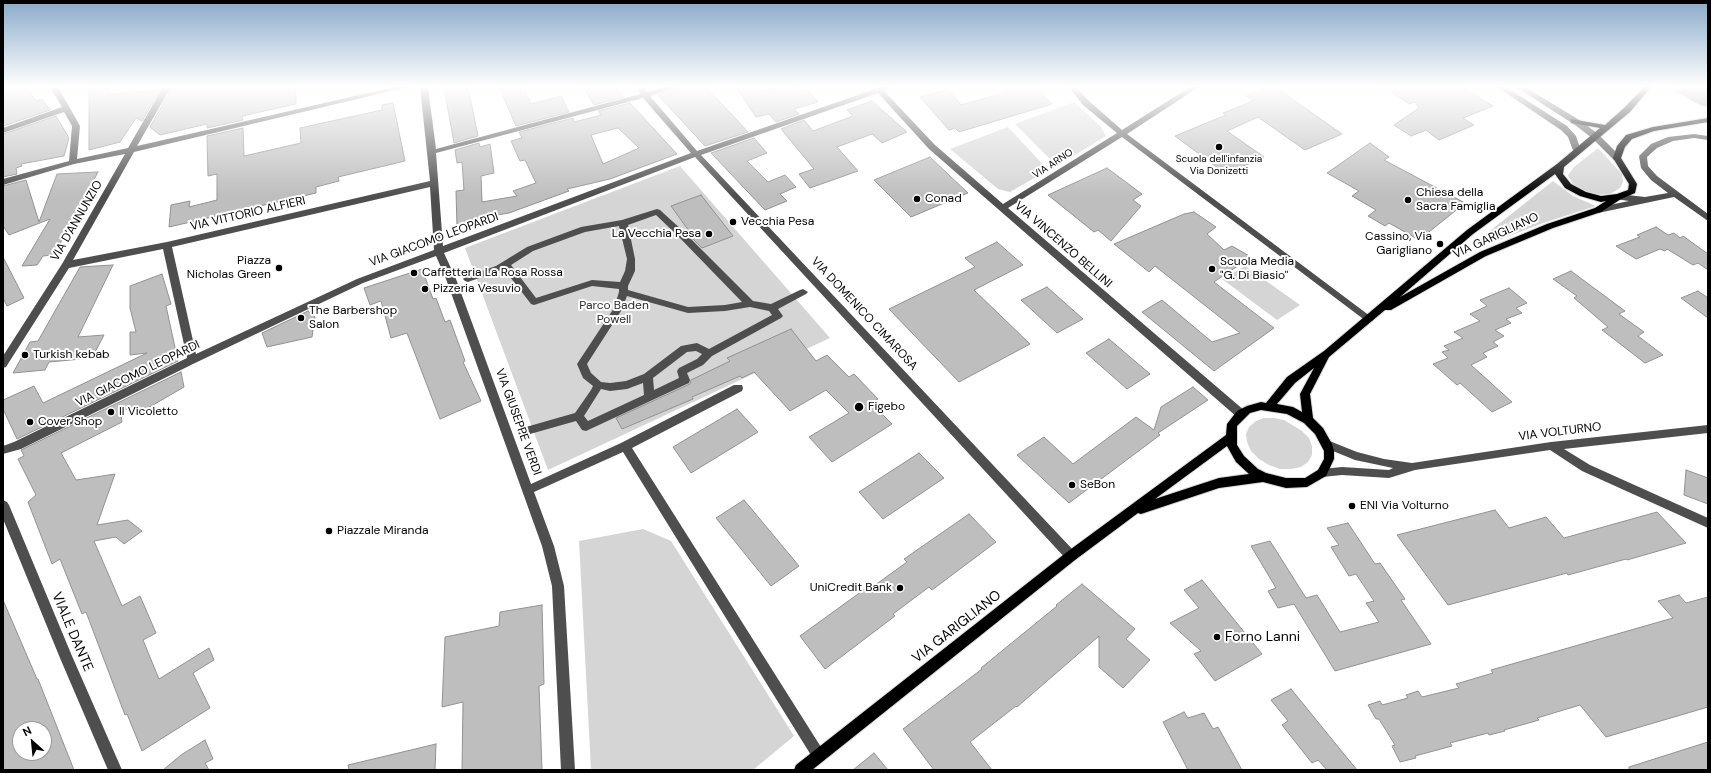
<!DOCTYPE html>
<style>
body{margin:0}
#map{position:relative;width:1711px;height:773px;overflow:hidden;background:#fff;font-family:"DM Sans",sans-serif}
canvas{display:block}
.frame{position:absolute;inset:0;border:4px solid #000;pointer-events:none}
.north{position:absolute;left:12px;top:721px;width:40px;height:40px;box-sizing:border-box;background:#fff;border:1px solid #999;border-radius:50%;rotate:333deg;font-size:11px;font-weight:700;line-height:16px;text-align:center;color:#000}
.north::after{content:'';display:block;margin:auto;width:14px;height:18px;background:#000;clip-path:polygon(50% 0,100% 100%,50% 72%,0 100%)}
</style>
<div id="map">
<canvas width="1711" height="773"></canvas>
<div class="frame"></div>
<div class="north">N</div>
</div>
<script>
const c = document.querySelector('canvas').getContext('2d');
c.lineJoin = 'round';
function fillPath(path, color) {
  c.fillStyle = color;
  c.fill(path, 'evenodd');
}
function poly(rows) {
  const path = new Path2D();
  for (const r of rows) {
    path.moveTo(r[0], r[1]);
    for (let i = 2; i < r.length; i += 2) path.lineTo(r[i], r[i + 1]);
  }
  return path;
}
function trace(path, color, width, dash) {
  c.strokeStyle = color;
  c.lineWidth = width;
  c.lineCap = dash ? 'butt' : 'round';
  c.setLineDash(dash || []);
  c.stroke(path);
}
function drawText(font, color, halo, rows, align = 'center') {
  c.font = font + ' "DM Sans",sans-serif';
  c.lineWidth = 4;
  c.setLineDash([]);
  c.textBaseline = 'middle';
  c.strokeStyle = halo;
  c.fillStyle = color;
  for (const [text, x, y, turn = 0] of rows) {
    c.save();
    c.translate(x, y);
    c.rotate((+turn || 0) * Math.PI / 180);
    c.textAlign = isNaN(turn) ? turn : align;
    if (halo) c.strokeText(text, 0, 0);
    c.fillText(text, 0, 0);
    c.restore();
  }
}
fillPath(poly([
 [1074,102,1101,127,1106,136,1057,166,1015,124],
 [1008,127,1048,170,1010,192,998,189,950,149],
 [1598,148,1622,174,1623,182,1620,188,1610,194,1596,195,1578,188,1572,183,1568,175,1574,167],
 [680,166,830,338,548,470,465,248],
 [1553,181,1573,196,1596,206,1543,223,1499,240,1493,241,1486,237,1486,234],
 [1245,266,1300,305,1277,320,1222,279],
 [1264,418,1274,418,1284,420,1302,431,1309,438,1312,446,1312,455,1308,462,1301,467,1291,469,1280,469,1269,465,1259,459,1251,451,1247,442,1246,434,1249,427,1256,421],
 [643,529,671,541,794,736,753,770,591,770,579,541]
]), '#d5d5d5');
fillPath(poly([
 [1673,87,1701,87,1708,91,1708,107,1700,105,1676,92,1673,87]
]), '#9c9c9c');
const building = poly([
 [3,87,27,87,36,101,42,99,50,110,3,126,3,87],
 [89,87,111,87,107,94,160,90,142,121,136,118,120,142,89,150,89,87],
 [178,87,296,87,296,104,242,116,243,120,207,128,207,124,160,135,150,127,172,88,178,87],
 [444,87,468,87,478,136,454,143,444,87],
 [499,87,523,87,531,104,561,96,569,112,516,126,499,87],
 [583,87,615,87,624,97,594,105,583,87],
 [678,87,706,87,748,132,705,146,658,95,678,87],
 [736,87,761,87,764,91,778,87,799,87,802,91,808,89,818,102,794,109,799,114,776,122,769,114,756,117,736,87],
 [1003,87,1035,87,1052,104,959,132,955,128,949,130,920,97,948,89,961,105,1007,92,1003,87],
 [1267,87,1275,87,1342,134,1305,150,1258,117,1227,131,1264,157,1226,174,1175,136,1226,115,1223,113,1253,101,1246,96,1267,87],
 [1383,87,1462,87,1493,106,1463,118,1474,125,1439,140,1426,130,1411,136,1394,125,1419,108,1415,102,1409,104,1383,87],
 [872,101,907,132,882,143,872,134,837,147,858,171,810,188,799,174,814,169,781,129,804,120,813,131,853,116,847,110,872,101],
 [393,103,405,161,338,177,339,181,316,187,316,193,169,227,171,205,190,201,189,207,217,200,217,174,208,176,207,136,243,128,244,156,301,143,300,128,382,110,382,105,393,103],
 [630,103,677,154,610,179,567,189,569,191,509,213,474,219,474,224,457,227,456,191,464,190,462,162,457,163,455,150,479,143,480,147,490,144,494,173,481,176,482,202,517,196,513,191,536,183,525,160,520,161,511,141,522,138,519,132,573,118,574,122,601,115,598,111,630,103],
 [618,128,639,148,603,164,591,135,618,128],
 [56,116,69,138,64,156,21,164,22,166,16,168,17,174,3,177,3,134,56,116],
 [754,138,767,153,747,161,768,182,785,175,796,187,780,194,787,201,765,210,711,153,754,138],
 [1370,143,1389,157,1384,160,1465,203,1419,240,1389,223,1385,226,1368,216,1376,210,1352,196,1359,191,1327,173,1370,143],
 [930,157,968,193,911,217,874,180,930,157],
 [1107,168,1142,194,1133,200,1141,206,1111,241,1098,230,1094,232,1048,195,1107,168],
 [98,172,54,255,43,256,37,265,22,266,50,219,9,235,3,226,3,186,26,180,39,222,57,174,98,172],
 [701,195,733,236,702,248,686,232,689,231,671,206,701,195],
 [1194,212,1216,227,1207,234,1224,250,1232,246,1251,257,1214,282,1274,328,1214,371,1142,312,1162,300,1212,342,1240,333,1155,266,1149,272,1114,244,1184,214,1194,212],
 [1656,227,1668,235,1674,233,1680,238,1683,236,1708,254,1708,270,1698,263,1693,265,1667,249,1665,251,1660,249,1636,259,1616,246,1640,237,1637,235,1656,227],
 [997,242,1023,265,974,290,1030,344,959,382,889,309,975,267,965,258,997,242],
 [3,257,24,298,7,306,3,298,3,257],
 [113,265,78,337,104,335,92,358,49,362,45,370,13,373,30,342,38,341,80,267,113,265],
 [422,269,433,299,436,298,445,322,450,320,465,361,463,362,481,401,440,419,407,333,391,338,381,301,370,305,364,288,422,269],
 [1571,271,1625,311,1619,314,1644,332,1638,336,1663,355,1645,363,1602,330,1608,327,1574,298,1577,296,1553,279,1571,271],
 [162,274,171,304,166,306,178,361,17,439,3,409,3,400,34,386,43,403,147,353,130,355,130,332,136,332,130,308,130,286,162,274],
 [1047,287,1083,319,1057,333,1021,300,1047,287],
 [1509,288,1527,303,1516,308,1522,313,1506,319,1511,323,1495,330,1504,336,1493,342,1498,346,1483,353,1487,357,1471,365,1512,402,1492,412,1460,383,1457,385,1433,364,1448,358,1442,352,1449,350,1444,346,1463,338,1454,332,1480,321,1470,314,1487,306,1480,300,1509,288],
 [1698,291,1708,298,1708,318,1681,298,1698,291],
 [308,311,315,317,312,337,267,347,262,333,308,311],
 [791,329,816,361,827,355,849,377,854,374,878,399,871,403,892,424,832,462,809,437,849,413,826,390,790,411,754,372,742,378,740,376,692,397,693,399,622,429,616,418,690,384,691,380,730,361,727,358,791,329],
 [1109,339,1150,374,1127,389,1086,353,1109,339],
 [181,372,184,387,141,412,120,408,122,422,61,453,76,480,115,474,97,525,128,520,142,531,124,544,116,537,94,541,122,606,140,596,156,633,143,640,159,679,209,648,214,660,193,673,210,708,142,751,127,714,125,715,86,612,82,614,60,559,52,564,28,502,36,495,18,459,24,456,21,450,181,372],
 [1193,387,1208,400,1158,433,1160,435,1069,503,1017,455,1044,437,1073,464,1136,417,1154,430,1161,407,1193,387],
 [737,409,758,432,691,473,673,447,737,409],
 [919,453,944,478,883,519,859,492,919,453],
 [1686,470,1708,478,1708,504,1684,495,1686,470],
 [744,500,799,566,771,586,716,518,744,500],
 [1495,510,1509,528,1546,517,1564,538,1657,512,1686,543,1627,560,1626,559,1568,575,1567,573,1448,605,1397,535,1495,510],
 [969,514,996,542,932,590,929,587,893,614,895,616,825,669,800,636,869,586,871,588,907,562,904,559,969,514],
 [1348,523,1375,564,1380,563,1405,599,1401,600,1431,644,1335,671,1294,604,1278,608,1268,591,1276,588,1251,546,1270,541,1306,598,1317,595,1340,632,1379,622,1366,603,1374,601,1356,574,1349,576,1331,547,1339,545,1327,528,1348,523],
 [1202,580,1262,654,1215,681,1194,654,1201,651,1170,623,1199,608,1184,590,1202,580],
 [1082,584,1135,629,1126,639,1150,660,1123,688,1099,667,1099,636,1017,707,1016,706,970,742,992,770,934,770,903,729,982,669,981,668,1057,606,1056,605,1082,584],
 [1679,595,1686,603,1708,597,1708,707,1606,737,1580,705,1537,718,1539,720,1504,730,1505,731,1489,735,1488,733,1450,743,1452,746,1415,756,1416,758,1400,762,1392,746,1395,745,1379,719,1376,719,1368,705,1380,701,1382,705,1408,698,1406,695,1418,691,1422,697,1459,688,1456,684,1493,673,1491,670,1673,618,1658,601,1679,595],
 [3,600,37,679,38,679,74,770,3,770,3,600],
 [20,729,44,729,44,753,20,753,20,729],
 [542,605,544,684,539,686,542,770,462,770,463,702,442,707,445,637,499,626,500,612,542,605],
 [1291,689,1357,770,1327,770,1318,760,1312,763,1282,725,1288,721,1271,700,1291,689],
 [1184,712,1188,718,1204,713,1213,729,1218,727,1242,770,1188,770,1163,722,1184,712],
 [205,740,213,759,205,763,209,770,163,770,181,755,205,740],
 [1708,742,1708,770,1629,770,1629,767,1708,742],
 [436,744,435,770,349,770,348,765,436,744],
 [874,753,888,770,853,770,874,753]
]);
fillPath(building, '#bebebe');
trace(building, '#929292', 1);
const major = poly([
 [1644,87,1651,87,1630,112,1564,167,1563,174,1571,184,1586,192,1601,196,1617,194,1628,190,1629,184,1613,158,1617,146,1626,135,1653,127,1708,118,1708,122,1654,131,1632,139,1625,147,1621,158,1637,184,1635,193,1621,199,1601,212,1553,228,1486,256,1391,310,1385,310,1329,357,1310,394,1313,418,1323,428,1332,444,1334,451,1334,459,1326,476,1307,487,1286,488,1263,482,1219,488,1141,514,1138,513,1075,560,812,770,794,770,796,765,1067,552,1226,435,1227,424,1237,411,1247,406,1261,402,1266,403,1287,377,1324,351,1467,230,1557,164,1600,128,1571,123,1571,119,1605,125,1624,108,1644,87],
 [1555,174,1565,188,1580,196,1601,202,1606,201,1595,208,1547,224,1480,252,1400,297,1473,234,1555,174],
 [1314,368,1300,394,1302,412,1293,407,1277,404,1295,383,1314,368],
 [1261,410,1287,414,1304,423,1315,434,1324,451,1324,459,1318,470,1305,478,1286,478,1266,473,1258,469,1244,456,1237,445,1237,426,1250,413,1261,410],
 [1227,446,1236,462,1249,474,1219,478,1155,499,1227,446]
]);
trace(major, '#dbdbdb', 2);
fillPath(poly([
 [50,87,58,87,80,126,77,159,128,148,163,87,171,87,137,146,394,87,408,87,134,152,73,260,167,242,430,181,420,87,428,87,436,149,640,94,636,87,644,87,647,92,664,87,677,87,650,96,697,151,875,89,874,87,891,87,884,91,935,145,1003,204,1117,133,1083,105,1069,87,1076,87,1089,101,1122,130,1190,87,1199,87,1127,134,1374,319,1372,321,1366,321,1122,137,1008,208,1245,411,1246,414,1245,417,1241,418,1237,417,929,149,878,93,701,155,1075,552,1077,556,1075,560,1071,561,1067,560,695,157,444,253,456,279,531,484,621,443,734,385,742,385,743,388,742,391,632,448,826,755,824,760,819,762,814,760,623,452,534,492,554,546,564,586,575,770,561,770,552,586,542,546,446,279,436,256,363,283,195,363,21,449,3,454,3,446,14,442,187,358,163,249,69,268,6,367,3,368,3,356,62,264,125,154,74,164,3,185,3,179,69,161,72,126,64,112,3,133,3,128,62,107,50,87],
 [643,98,691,153,443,246,436,153,643,98],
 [430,187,434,250,357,279,196,354,172,247,430,187],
 [1497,87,1506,87,1567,126,1576,136,1581,151,1580,153,1574,153,1568,137,1561,130,1497,87],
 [1516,87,1525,87,1581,121,1598,134,1620,156,1620,160,1614,160,1592,138,1575,125,1516,87],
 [1694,134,1708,136,1708,140,1694,138,1673,141,1657,148,1647,157,1648,166,1657,176,1708,214,1708,221,1674,197,1598,213,1595,212,1594,210,1595,208,1629,201,1615,199,1614,197,1618,194,1645,197,1668,193,1651,180,1641,168,1639,156,1651,144,1668,137,1694,134],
 [657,209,660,210,683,231,753,301,771,304,800,290,803,289,808,292,806,294,778,309,783,316,781,318,712,356,703,365,687,373,690,380,689,383,586,431,582,430,576,421,523,436,519,435,518,432,519,429,575,413,591,390,593,386,583,378,577,364,614,308,619,292,619,289,592,286,534,305,531,304,504,269,468,282,465,281,463,279,465,277,496,266,527,247,581,227,622,220,657,209],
 [656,215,677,235,742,302,725,305,688,307,628,290,628,286,635,271,635,259,628,225,656,215],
 [619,226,627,259,625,271,620,282,592,280,536,298,511,265,533,251,585,232,619,226],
 [627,296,688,313,725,311,750,307,769,311,772,315,709,349,697,343,681,346,644,374,626,381,610,383,601,382,591,373,587,364,621,311,627,296],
 [696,351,702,354,697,359,679,368,677,371,679,378,654,390,653,378,687,352,696,351],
 [643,383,644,395,588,421,584,416,601,389,610,391,627,389,643,383],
 [1708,425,1708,433,1564,449,1590,465,1708,518,1708,528,1582,471,1550,450,1415,470,1389,478,1342,475,1322,477,1318,476,1317,473,1318,470,1322,469,1342,467,1389,470,1393,468,1355,460,1323,447,1322,444,1323,441,1327,440,1357,452,1384,459,1412,463,1551,442,1708,425],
 [3,500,7,502,9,505,72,656,122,770,108,770,60,658,3,519,3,500]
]), '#4e4e4e');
fillPath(major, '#000');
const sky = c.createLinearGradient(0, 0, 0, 196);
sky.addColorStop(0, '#89aaca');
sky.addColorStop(0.44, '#fff');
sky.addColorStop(1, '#ffffff00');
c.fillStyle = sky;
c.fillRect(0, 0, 1711, 196);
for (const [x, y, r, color] of [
 [1219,147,4,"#000"],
 [917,199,4,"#000"],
 [1408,200,4,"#000"],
 [733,222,4,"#000"],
 [709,234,4,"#000"],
 [1440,244,4,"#000"],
 [279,268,4,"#000"],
 [1212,269,4,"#000"],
 [414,273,4,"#000"],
 [425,289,4,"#000"],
 [301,318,4,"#000"],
 [25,355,4,"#000"],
 [859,407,5,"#000"],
 [111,412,4,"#000"],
 [30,422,4,"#000"],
 [1072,485,4,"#000"],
 [1352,506,4,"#000"],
 [329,531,4,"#000"],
 [900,588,4,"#000"],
 [1217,637,4,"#000"]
]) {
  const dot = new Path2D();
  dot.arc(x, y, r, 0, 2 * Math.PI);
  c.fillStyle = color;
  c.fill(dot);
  trace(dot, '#fff', 1.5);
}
drawText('10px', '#000', '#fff', [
 ["Scuola dell'infanzia",1219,159],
 ["Via Donizetti",1219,171]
]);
drawText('10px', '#000', '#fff', [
 ["VIA ARNO",1053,164,-33]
]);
drawText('12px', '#000', '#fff', [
 ["Chiesa della",1416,193],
 ["Sacra Famiglia",1416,207],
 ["Conad",925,199],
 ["Vecchia Pesa",741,222],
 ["La Vecchia Pesa",701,234,"right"],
 ["Cassino, Via",1432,237,"right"],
 ["Garigliano",1432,251,"right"],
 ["Piazza",271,261,"right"],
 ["Nicholas Green",271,275,"right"],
 ["Scuola Media",1220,262],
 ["\"G. Di Biasio\"",1220,276],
 ["Caffetteria La Rosa Rossa",422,273],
 ["Pizzeria Vesuvio",433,289],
 ["The Barbershop",309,311],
 ["Salon",309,325],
 ["Turkish kebab",33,355],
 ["Figebo",868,407],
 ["Il Vicoletto",119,412],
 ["Cover Shop",38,422],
 ["SeBon",1080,485],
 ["ENI Via Volturno",1360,506],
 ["Piazzale Miranda",337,531],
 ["UniCredit Bank",892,588,"right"]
], 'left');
drawText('12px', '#000', '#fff', [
 ["VIA VITTORIO ALFIERI",248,214,-13],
 ["VIA D'ANNUNZIO",77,221,-60],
 ["VIA GARIGLIANO",1496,236,-25],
 ["VIA GIACOMO LEOPARDI",434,240,-20],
 ["VIA VINCENZO BELLINI",1063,245,41],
 ["VIA DOMENICO CIMAROSA",864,314,47],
 ["VIA GIACOMO LEOPARDI",138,374,-26],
 ["VIA GIUSEPPE VERDI",518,422,70],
 ["VIA VOLTURNO",1560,432,-7]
]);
drawText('12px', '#2c2c2c', '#fff', [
 ["Parco Baden",614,306],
 ["Powell",614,320]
]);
drawText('14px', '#000', '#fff', [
 ["VIA GARIGLIANO",957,627,-38],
 ["VIALE DANTE",72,632,67]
]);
drawText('14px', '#000', '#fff', [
 ["Forno Lanni",1225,637]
], 'left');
</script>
